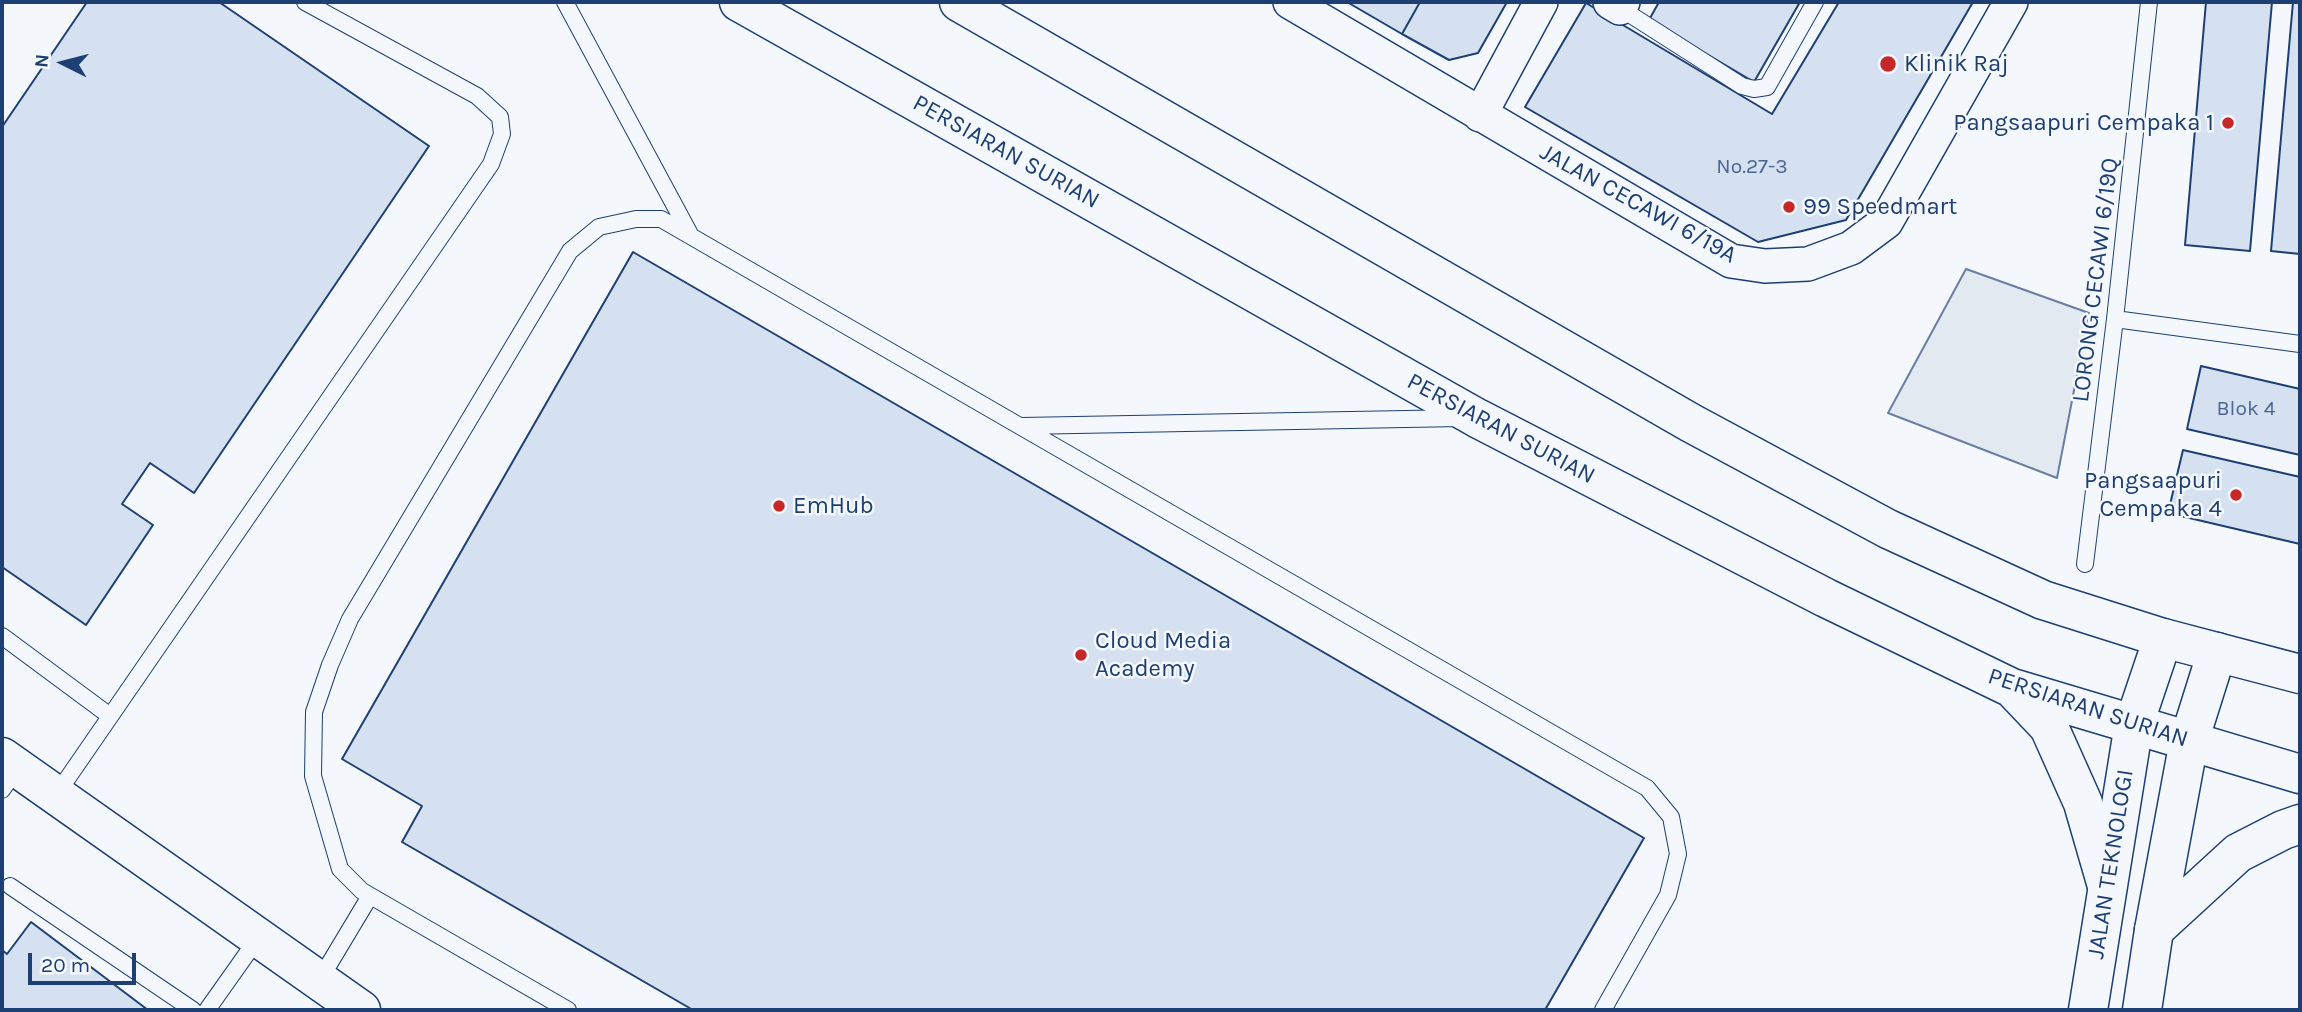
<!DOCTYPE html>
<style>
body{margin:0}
#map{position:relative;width:2302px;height:1012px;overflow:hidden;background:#f4f7fb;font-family:Karla,sans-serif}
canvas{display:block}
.frame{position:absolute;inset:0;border:4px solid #1d3f73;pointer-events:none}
.north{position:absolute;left:28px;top:28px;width:70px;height:70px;-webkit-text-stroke:5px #f4f7fb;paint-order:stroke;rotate:276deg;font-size:19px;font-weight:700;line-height:28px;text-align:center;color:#1d3f73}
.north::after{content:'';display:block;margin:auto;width:24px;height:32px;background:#1d3f73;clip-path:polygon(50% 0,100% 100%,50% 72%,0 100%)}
.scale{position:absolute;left:28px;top:953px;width:108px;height:32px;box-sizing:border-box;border:4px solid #1d3f73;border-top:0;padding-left:9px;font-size:21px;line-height:24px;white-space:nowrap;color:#1d3f73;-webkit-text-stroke:5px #f4f7fb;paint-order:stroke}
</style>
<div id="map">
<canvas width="2302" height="1012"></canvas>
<div class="frame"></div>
<div class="north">N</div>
<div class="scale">20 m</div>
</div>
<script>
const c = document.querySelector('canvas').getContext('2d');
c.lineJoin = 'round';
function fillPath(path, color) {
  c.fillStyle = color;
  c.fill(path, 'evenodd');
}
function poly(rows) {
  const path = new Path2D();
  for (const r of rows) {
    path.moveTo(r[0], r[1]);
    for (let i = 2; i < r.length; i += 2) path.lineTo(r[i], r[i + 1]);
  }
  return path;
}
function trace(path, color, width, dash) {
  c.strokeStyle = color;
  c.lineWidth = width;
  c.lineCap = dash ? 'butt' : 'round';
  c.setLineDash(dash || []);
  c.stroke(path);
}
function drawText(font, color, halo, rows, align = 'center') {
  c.font = font + ' Karla,sans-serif';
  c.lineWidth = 5;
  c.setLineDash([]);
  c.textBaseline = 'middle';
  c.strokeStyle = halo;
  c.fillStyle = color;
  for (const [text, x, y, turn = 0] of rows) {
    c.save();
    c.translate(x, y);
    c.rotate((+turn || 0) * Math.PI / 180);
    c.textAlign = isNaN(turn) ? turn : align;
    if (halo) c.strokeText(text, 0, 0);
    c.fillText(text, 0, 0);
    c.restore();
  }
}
const green = poly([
 [1966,269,2089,313,2057,478,1888,413,1966,269]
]);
fillPath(green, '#e3e9f0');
trace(green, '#687fa3', 2);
const building = poly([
 [87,2,219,2,429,146,194,493,150,463,122,504,153,525,86,625,2,567,2,127,87,2],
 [1347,2,1420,2,1402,34,1347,2],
 [1420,2,1507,2,1478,53,1449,60,1402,34,1420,2],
 [1659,2,1800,2,1754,82,1649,20,1659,2],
 [1839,2,1973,2,1846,220,1758,242,1525,107,1586,3,1772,114,1839,2],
 [2206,2,2272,2,2250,251,2185,245,2206,2],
 [2293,2,2300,2,2300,254,2271,251,2293,2],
 [633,252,1644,838,1545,1010,693,1010,402,842,422,806,342,759,633,252],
 [2201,366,2300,389,2300,455,2187,429,2201,366],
 [2183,450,2300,477,2300,544,2168,513,2183,450],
 [31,922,148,1010,2,1010,2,950,7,954,31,922]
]);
fillPath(building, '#d5e0f0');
trace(building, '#1d3f73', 2);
const lane = poly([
 [565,2,691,236],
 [1620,8,1742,86,1754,89,1767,87,1815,2],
 [2115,319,2300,344],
 [1021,426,1461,418],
 [2085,564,2115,319,2149,2],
 [2,636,110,716],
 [2,790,17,768],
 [56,795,491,164,502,134,500,117,477,96,305,2],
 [10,886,193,1010],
 [319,981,370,896],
 [207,1010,258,938],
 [568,1010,362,891,340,869,313,776,314,712,330,665,350,619,570,251,599,227,636,219,661,219,1647,788,1671,817,1678,854,1668,895,1603,1010]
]);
const street = poly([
 [1290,2,1731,261,1765,266,1808,264,1851,248,1886,222,2011,2],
 [1610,2,1620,8,1623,2],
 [1480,115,1541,2]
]);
const secondary = poly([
 [2,757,361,1010],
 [2088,1010,2134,724,2163,638],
 [2142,1010,2154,930,2189,741,2217,652]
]);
const primary = poly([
 [739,2,1477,418,1826,598,2012,688,2300,774],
 [959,2,1691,423,1888,529,2043,600,2163,638,2300,674],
 [2013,689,2049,727,2083,803,2107,886],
 [2154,930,2238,853,2283,830,2300,824]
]);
trace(lane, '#1d3f73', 18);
trace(street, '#1d3f73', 36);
trace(secondary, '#1d3f73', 41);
trace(primary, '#1d3f73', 41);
trace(lane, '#f4f7fb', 16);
trace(street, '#f4f7fb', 33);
trace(secondary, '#f4f7fb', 38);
trace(primary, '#f4f7fb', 38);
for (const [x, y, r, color] of [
 [1888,64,9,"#c62828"],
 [2228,123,7,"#c62828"],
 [1789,207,7,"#c62828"],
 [2236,495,7,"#c62828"],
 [779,506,7,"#c62828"],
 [1081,655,7,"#c62828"]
]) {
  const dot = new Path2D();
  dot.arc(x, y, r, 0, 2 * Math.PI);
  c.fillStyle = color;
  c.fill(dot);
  trace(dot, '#f4f7fb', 2.5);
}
drawText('21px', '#4b6792', null, [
 ["No.27-3",1752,167],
 ["Blok 4",2246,409]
]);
drawText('24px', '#1d3f73', '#f4f7fb', [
 ["Klinik Raj",1904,64],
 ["Pangsaapuri Cempaka 1",2214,123,"right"],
 ["99 Speedmart",1803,207],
 ["Pangsaapuri",2222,481,"right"],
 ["Cempaka 4",2222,509,"right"],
 ["EmHub",793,506],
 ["Cloud Media",1095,641],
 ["Academy",1095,669]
], 'left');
drawText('24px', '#1d3f73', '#f4f7fb', [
 ["PERSIARAN SURIAN",1006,152,29],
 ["JALAN CECAWI 6/19A",1638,204,29],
 ["LORONG CECAWI 6/19Q",2096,280,-83],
 ["PERSIARAN SURIAN",1501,429,28],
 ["PERSIARAN SURIAN",2088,708,18],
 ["JALAN TEKNOLOGI",2111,864,-81]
]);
</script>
